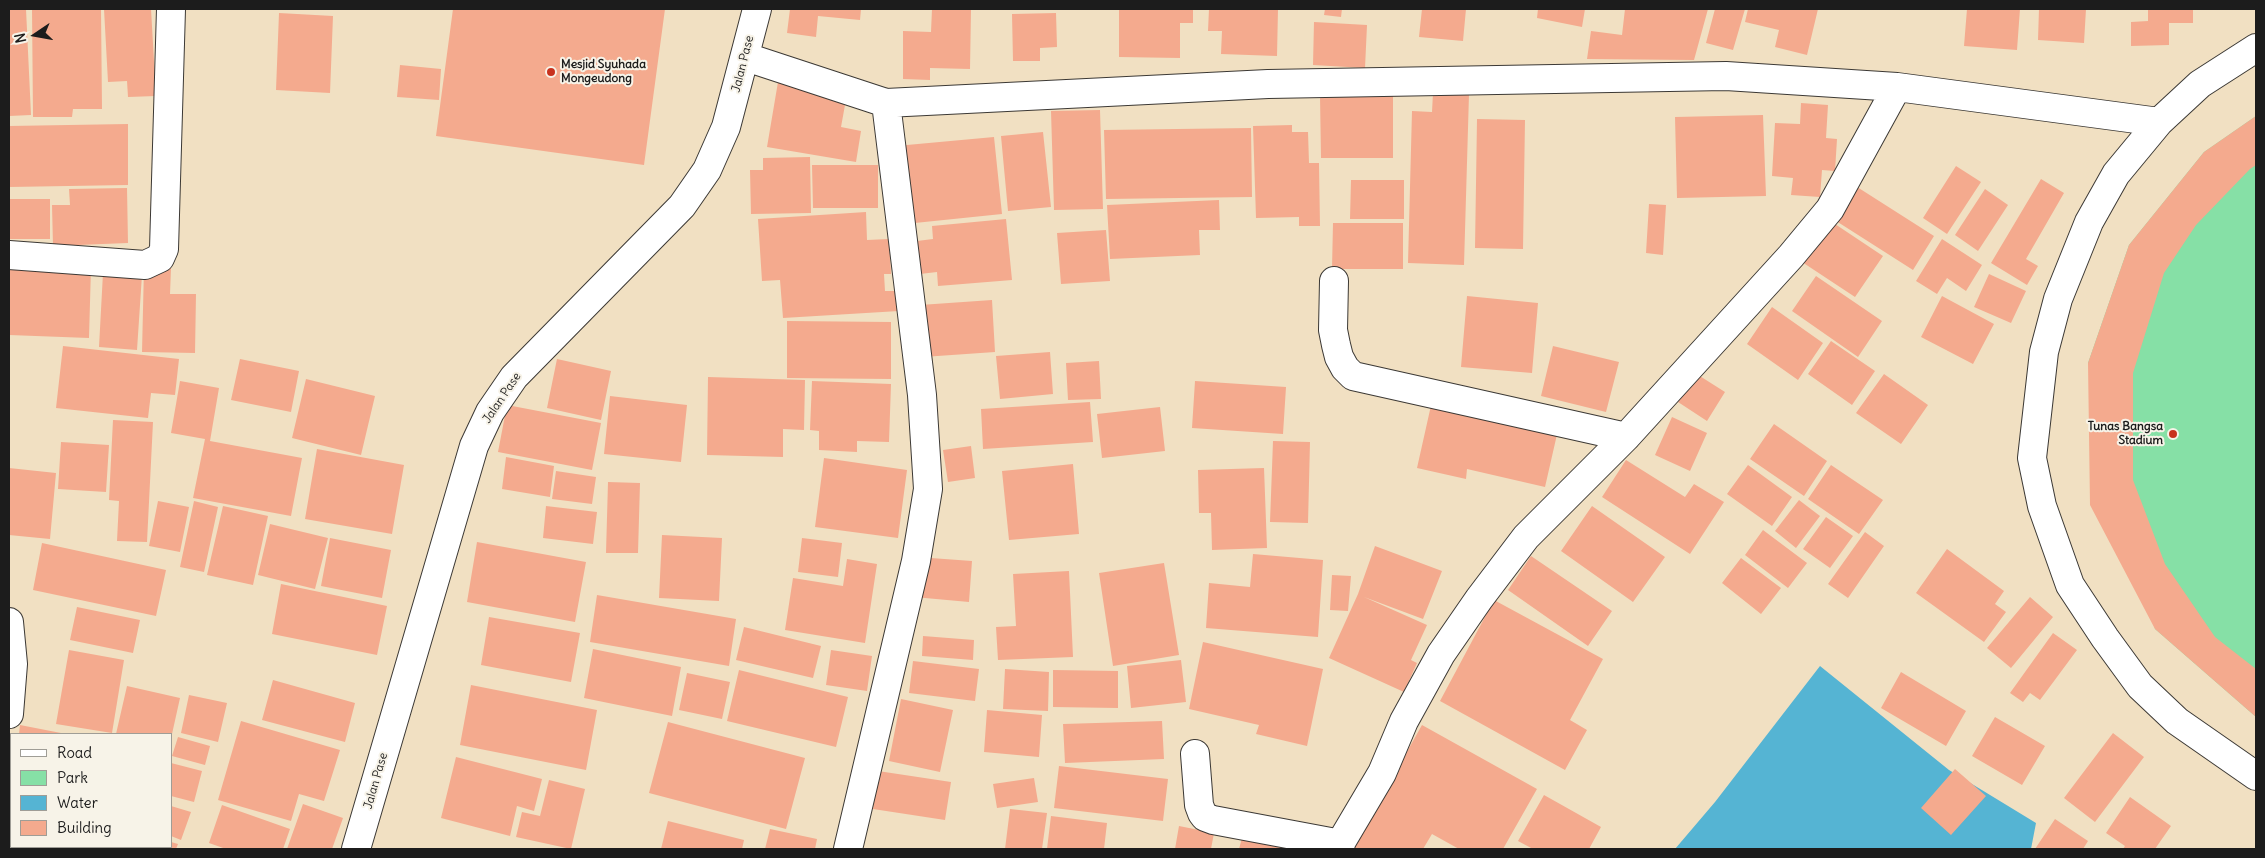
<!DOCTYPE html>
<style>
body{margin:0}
#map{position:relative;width:2265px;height:858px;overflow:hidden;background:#f1e0c2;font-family:Delius,sans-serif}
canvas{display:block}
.frame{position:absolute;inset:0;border:10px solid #1c1c1c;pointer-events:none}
.legend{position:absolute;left:10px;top:733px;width:162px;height:115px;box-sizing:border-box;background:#f7f3e8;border:1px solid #9f9d96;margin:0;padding:6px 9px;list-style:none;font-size:15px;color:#1c1c1c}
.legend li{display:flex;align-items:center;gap:10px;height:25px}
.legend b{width:25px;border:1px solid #9f9d96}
.north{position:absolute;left:10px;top:10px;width:50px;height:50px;-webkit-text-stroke:4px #f7f3e8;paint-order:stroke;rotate:258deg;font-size:14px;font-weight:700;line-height:20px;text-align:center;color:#1c1c1c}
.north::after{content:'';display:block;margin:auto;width:18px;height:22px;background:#1c1c1c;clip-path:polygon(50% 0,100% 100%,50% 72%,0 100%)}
</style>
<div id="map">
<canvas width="2265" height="858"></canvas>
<div class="frame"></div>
<ul class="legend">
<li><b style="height:6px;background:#fff"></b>Road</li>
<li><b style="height:14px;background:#86e0a6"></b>Park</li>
<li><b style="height:14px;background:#55b4d3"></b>Water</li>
<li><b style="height:14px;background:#f4aa8e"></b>Building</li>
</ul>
<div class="north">N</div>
</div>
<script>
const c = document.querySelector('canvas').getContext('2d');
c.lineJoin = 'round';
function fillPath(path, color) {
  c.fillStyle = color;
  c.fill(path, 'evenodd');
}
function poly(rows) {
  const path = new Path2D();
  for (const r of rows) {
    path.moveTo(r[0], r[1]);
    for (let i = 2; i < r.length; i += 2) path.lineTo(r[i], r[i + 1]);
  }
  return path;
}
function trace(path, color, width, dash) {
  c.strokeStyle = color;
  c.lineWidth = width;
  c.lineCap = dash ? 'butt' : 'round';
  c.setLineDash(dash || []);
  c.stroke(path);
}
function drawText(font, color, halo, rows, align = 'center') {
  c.font = font + ' Delius,sans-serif';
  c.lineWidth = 4;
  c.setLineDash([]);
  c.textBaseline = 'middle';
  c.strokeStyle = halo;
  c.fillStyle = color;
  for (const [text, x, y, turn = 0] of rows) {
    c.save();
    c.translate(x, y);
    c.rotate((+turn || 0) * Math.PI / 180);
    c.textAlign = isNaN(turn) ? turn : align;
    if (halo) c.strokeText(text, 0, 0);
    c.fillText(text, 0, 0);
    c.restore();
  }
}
fillPath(poly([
 [2256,116,2256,717,2155,629,2088,363,2129,245,2204,152]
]), '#86e0a6');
fillPath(poly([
 [1820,666,1949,770,2036,823,2031,849,1675,849,1715,802]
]), '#55b4d3');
fillPath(poly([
 [9,9,26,9,31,115,9,116],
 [32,9,101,9,102,109,73,109,72,117,33,117],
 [104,9,151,9,156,96,128,97,127,81,108,82],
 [453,9,665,9,644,165,436,136],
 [790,9,861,9,860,20,818,16,816,37,787,33],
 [932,9,971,9,970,69,930,68,930,80,903,79,903,31,931,32],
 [1119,9,1193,9,1193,23,1180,23,1180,58,1119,57],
 [1209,9,1278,9,1277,56,1221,54,1222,31,1208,31],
 [1325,9,1342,9,1341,17,1324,15],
 [1422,9,1466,9,1463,41,1419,37],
 [1538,9,1585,9,1582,27,1537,18],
 [1625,9,1708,9,1694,60,1587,59,1591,31,1622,35],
 [1715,9,1745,9,1733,50,1706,43],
 [1748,9,1818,9,1807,55,1775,47,1779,30,1745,22],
 [1967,9,2020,9,2017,50,1964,46],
 [2039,9,2086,9,2084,43,2038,40],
 [2148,9,2193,9,2193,23,2169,23,2169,45,2131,46,2131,22,2148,21],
 [279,13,333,16,330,93,276,90],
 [1056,13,1057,47,1040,48,1040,61,1013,61,1012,14],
 [1314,22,1367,25,1365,68,1313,65],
 [400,65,441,69,439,100,397,97],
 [778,82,847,94,841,127,861,131,856,162,767,147],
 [1433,93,1469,94,1464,265,1408,263,1412,111,1432,112],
 [1320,96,1393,96,1393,158,1321,158],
 [1801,103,1828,105,1826,138,1837,139,1835,171,1822,170,1820,197,1791,195,1793,178,1772,176,1775,123,1800,124],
 [1100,110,1103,209,1054,210,1051,111],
 [1763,115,1766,196,1677,198,1675,117],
 [2256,116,2256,165,2250,169,2196,225,2164,273,2133,373,2133,480,2165,564,2215,637,2256,669,2256,717,2155,629,2090,505,2088,363,2129,245,2204,152],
 [1477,119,1525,120,1523,249,1475,248],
 [128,124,128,185,9,187,9,126],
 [1292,125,1292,132,1308,132,1309,163,1319,163,1320,226,1299,226,1299,217,1256,218,1253,126],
 [1251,128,1252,197,1106,199,1104,130],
 [1043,132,1051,207,1008,211,1001,136],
 [994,137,1002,214,905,224,896,146],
 [810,157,811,213,751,214,750,170,763,170,763,158],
 [812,165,878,165,878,208,813,208],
 [1956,166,1981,182,1947,234,1923,218],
 [2041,179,2064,193,2026,259,2038,266,2027,285,1991,263],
 [1351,180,1404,180,1404,219,1350,219],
 [1854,185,1934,236,1913,270,1833,219],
 [127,188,128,243,53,246,52,205,70,205,69,189],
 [1985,189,2008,205,1978,251,1955,235],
 [9,199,50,199,50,239,9,239],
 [1219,200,1220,230,1199,230,1200,255,1110,259,1107,205],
 [1649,204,1666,205,1663,255,1646,253],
 [866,212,867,240,889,239,891,274,884,274,885,291,898,291,899,311,783,318,780,280,762,281,758,219],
 [1006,219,1012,280,938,286,937,272,920,274,917,241,933,239,932,226],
 [1829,220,1883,256,1855,297,1802,262],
 [1333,223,1403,223,1403,269,1332,269],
 [1106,230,1110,281,1061,284,1057,233],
 [1942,239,1982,265,1966,291,1947,278,1937,294,1916,281],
 [9,264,91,267,89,338,9,335],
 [144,267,171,268,170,294,196,294,195,353,142,352],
 [103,273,142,275,137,350,99,347],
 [1989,274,2026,291,2011,323,1974,307],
 [1816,276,1882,321,1858,357,1792,311],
 [1467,296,1538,303,1532,373,1461,367],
 [1942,296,1994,324,1973,364,1921,337],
 [992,300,995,352,923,357,920,305],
 [1772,307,1823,343,1798,380,1747,344],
 [787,321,891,322,891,379,787,378],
 [1831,341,1875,371,1852,405,1808,374],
 [63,346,179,359,175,395,151,393,148,418,56,408],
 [1553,346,1619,362,1606,412,1541,396],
 [1050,352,1053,394,1000,399,996,356],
 [240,359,299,371,291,412,231,400],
 [557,359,611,371,601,420,547,408],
 [1099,361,1101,399,1068,400,1066,363],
 [1695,373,1725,392,1707,421,1678,402],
 [1884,374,1928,405,1901,444,1856,413],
 [708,377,805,380,804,430,783,429,783,457,707,455],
 [306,379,375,396,361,455,292,438],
 [180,381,219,388,210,441,302,458,291,516,193,498,205,439,171,433],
 [812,381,891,384,889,442,857,441,857,452,819,450,819,431,810,430],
 [1195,381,1286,387,1283,434,1192,428],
 [610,396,687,405,681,462,604,454],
 [1432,401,1558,430,1545,487,1467,469,1466,479,1417,468],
 [1090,402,1093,442,983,449,981,409],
 [507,405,601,423,592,470,498,452],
 [1160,407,1165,451,1102,458,1097,414],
 [1672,417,1707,433,1690,471,1655,455],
 [113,420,153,422,147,542,117,541,119,501,109,500],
 [1774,424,1827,461,1804,496,1750,459],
 [1273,441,1310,442,1308,523,1270,522],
 [61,442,109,445,106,492,58,489],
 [971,446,975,478,948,482,943,450],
 [317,449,404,465,392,534,305,519],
 [506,457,554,466,550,497,502,489],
 [824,458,907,470,898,538,815,527],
 [1626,460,1685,497,1694,484,1724,502,1690,554,1602,497],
 [1073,464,1079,534,1009,540,1002,471],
 [1748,465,1792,497,1772,526,1727,494],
 [1831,465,1883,500,1859,534,1808,499],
 [9,468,56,473,50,539,9,535],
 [1264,468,1267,548,1212,550,1211,513,1199,513,1198,470],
 [556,471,596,477,592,504,552,499],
 [608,482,640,483,638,553,606,553],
 [1799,500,1820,516,1796,548,1775,531],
 [158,501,189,507,180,552,149,546],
 [194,501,218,507,204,572,180,567],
 [223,506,268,516,253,585,207,575],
 [546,506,597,512,593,544,543,538],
 [1592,506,1665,557,1633,602,1561,551],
 [1826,517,1853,536,1830,568,1803,549],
 [270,524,328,538,315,589,258,575],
 [1763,530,1807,563,1788,588,1745,555],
 [1865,532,1884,546,1848,598,1828,584],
 [662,535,722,538,719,601,659,598],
 [330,538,391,550,382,598,321,586],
 [802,538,842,543,838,577,798,572],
 [477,542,586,562,575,622,467,602],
 [42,543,166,570,156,616,33,590],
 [1375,546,1442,571,1423,619,1364,597,1427,625,1411,660,1417,663,1404,692,1329,658,1358,594],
 [1947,549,2004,591,1995,604,2006,612,1984,642,1916,593],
 [1253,554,1323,560,1318,637,1206,628,1209,583,1250,587],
 [1531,556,1612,611,1588,646,1508,590],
 [917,557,972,561,969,602,914,597],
 [1741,558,1781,588,1761,614,1722,583],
 [847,559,877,564,865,643,785,630,793,578,843,586],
 [1164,563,1179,655,1113,666,1099,573],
 [1069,571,1073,657,998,660,996,627,1016,626,1013,574],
 [1332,575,1351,576,1348,611,1330,610],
 [281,584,387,606,377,655,272,634],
 [597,595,736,619,729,666,590,642],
 [2030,597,2053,617,2011,668,1987,648],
 [1494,600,1603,659,1570,720,1587,730,1565,770,1440,701],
 [77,607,140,620,133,653,70,640],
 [489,617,580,633,571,682,481,665],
 [744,627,821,646,813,678,736,660],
 [2053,633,2077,650,2040,700,2030,693,2023,702,2010,693],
 [923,636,974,640,973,660,922,656],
 [1203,642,1323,669,1307,746,1256,734,1259,725,1189,709],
 [593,649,681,667,672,716,584,698],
 [69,650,124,660,112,733,56,724],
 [831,650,872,656,867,691,826,685],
 [1181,660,1186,702,1131,708,1127,666],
 [913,661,979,669,975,701,909,693],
 [1005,669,1049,672,1048,711,1003,709],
 [739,670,848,697,836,747,727,721],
 [1053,670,1118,671,1118,708,1053,707],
 [1901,672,1966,711,1946,746,1881,708],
 [687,673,730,682,722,719,679,710],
 [273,680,355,703,345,742,262,720],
 [471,685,597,710,586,770,460,745],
 [127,686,180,698,172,734,116,734],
 [189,695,227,703,218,742,181,733],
 [901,699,953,710,940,772,889,761],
 [987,710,1042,715,1039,757,984,752],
 [1995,717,2045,746,2022,785,1972,756],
 [241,721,340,750,324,801,299,794,291,821,218,800],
 [1162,721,1164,759,1065,763,1063,724],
 [668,722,805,758,786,829,649,793],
 [20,725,61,733,61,734,19,734],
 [1422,725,1537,789,1503,849,1459,849,1432,834,1423,849,1352,849],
 [2113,733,2144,757,2095,822,2064,798],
 [178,737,210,746,205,765,172,756],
 [456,757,542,779,534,811,517,806,510,836,441,818],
 [171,763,202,771,194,802,171,796],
 [1059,766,1168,779,1163,821,1054,808],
 [1955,769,1986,796,1951,835,1921,808],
 [878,771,951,782,945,820,873,809],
 [1034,778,1038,802,997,808,993,784],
 [549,780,585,789,571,849,516,837,522,812,540,816],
 [10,788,11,788,11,818,9,818],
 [1544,795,1601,827,1589,849,1533,849,1518,841],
 [2130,797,2171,826,2155,849,2123,849,2125,846,2106,833],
 [303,804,343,818,332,849,287,849],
 [222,805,290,829,283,849,226,849,209,843],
 [171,806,191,812,181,840,171,836],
 [1010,809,1047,813,1042,849,1005,849],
 [1051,816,1107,823,1104,849,1047,849],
 [2055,819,2088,841,2083,849,2035,849],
 [9,821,11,822,11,847,43,847,42,849,9,849],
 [668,821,744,840,742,849,661,849],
 [1179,826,1214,833,1211,849,1175,849],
 [1245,827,1290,838,1287,849,1239,849],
 [770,829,817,839,815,849,765,849],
 [171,842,178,844,176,849,114,849,115,847,171,847],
 [58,847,100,847,100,849,57,849]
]), '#f4aa8e');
const street = poly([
 [2256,48,2200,84,2159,122,2116,174,2089,222,2058,299,2044,352,2032,458,2042,506,2070,585,2105,638,2140,686,2177,721,2256,776],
 [746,57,886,103,1268,84,1726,76,1897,87,2159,122],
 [9,255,145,265,160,258,164,249,171,9],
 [1334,281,1333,330,1336,345,1339,357,1345,368,1353,376,1626,437],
 [9,622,13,664,9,714],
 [1195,754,1199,805,1202,813,1205,817,1213,820,1341,844],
 [356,849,474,446,490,412,514,377,682,206,707,170,726,127,757,9],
 [848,849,916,561,928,489,922,395,886,103],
 [1337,849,1382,773,1404,721,1441,654,1479,599,1526,537,1626,437,1791,256,1830,209,1897,87]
]);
trace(street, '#3c3935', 30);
trace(street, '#fff', 28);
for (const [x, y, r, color] of [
 [551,72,5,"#c8321e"],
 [2173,434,5,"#c8321e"]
]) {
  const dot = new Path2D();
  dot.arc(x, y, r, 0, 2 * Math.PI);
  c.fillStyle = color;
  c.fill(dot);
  trace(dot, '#f7f3e8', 2);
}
drawText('12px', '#1c1c1c', '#f7f3e8', [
 ["Jalan Pase",743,64,-76],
 ["Jalan Pase",502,398,-56],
 ["Jalan Pase",376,781,-74]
]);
drawText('bold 12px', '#1c1c1c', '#f7f3e8', [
 ["Mesjid Syuhada",561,65],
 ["Mongeudong",561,79],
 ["Tunas Bangsa",2163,427,"right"],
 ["Stadium",2163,441,"right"]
], 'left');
</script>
